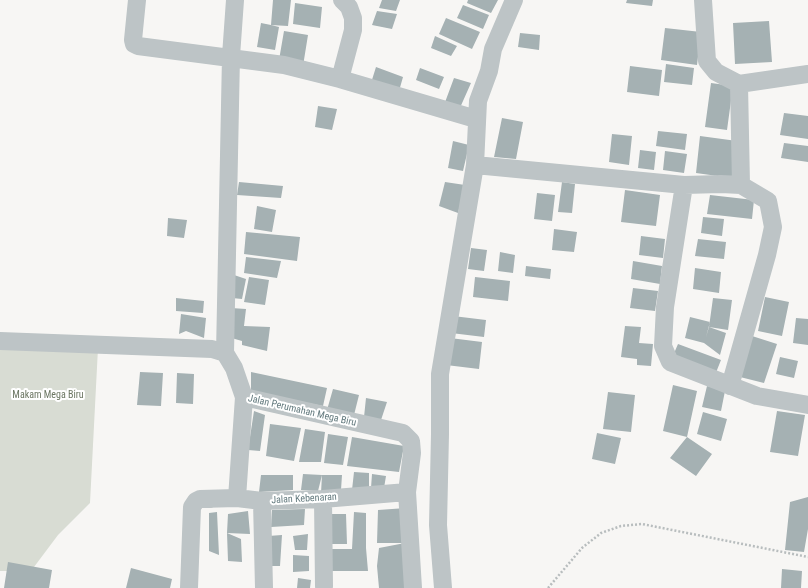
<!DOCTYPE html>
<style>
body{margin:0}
canvas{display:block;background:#f7f6f4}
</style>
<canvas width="808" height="588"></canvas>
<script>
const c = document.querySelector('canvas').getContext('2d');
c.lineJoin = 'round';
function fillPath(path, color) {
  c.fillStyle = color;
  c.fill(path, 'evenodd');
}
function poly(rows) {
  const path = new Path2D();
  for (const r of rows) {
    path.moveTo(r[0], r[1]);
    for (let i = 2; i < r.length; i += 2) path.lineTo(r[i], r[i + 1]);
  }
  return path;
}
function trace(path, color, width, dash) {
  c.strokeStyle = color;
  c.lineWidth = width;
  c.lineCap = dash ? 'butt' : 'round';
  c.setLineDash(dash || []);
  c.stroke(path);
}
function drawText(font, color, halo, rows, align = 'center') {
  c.font = font + ' "Roboto Condensed",sans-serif';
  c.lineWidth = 4;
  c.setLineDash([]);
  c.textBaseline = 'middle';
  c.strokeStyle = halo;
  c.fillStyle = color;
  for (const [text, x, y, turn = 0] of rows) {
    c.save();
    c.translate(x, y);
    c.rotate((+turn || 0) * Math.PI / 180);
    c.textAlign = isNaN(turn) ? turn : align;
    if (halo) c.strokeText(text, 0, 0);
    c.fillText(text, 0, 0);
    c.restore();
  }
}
fillPath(poly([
 [0,347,98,348,90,503,58,535,31,571,0,571]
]), '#d8dcd3');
fillPath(poly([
 [273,0,291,0,288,26,271,25,279,27,275,50,257,47,261,23,271,25],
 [382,0,400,0,396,11,379,8],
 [468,0,498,0,491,13,467,3],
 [627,0,653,0,652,6,626,3],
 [295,3,322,7,320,28,293,24],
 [463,5,489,15,483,29,457,18],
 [377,11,397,14,392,29,372,25],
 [446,18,480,32,472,49,439,34],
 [769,21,772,62,735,64,733,23],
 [665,28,701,32,697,65,661,60],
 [284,31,308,35,303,66,279,60],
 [520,33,540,35,539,50,518,47],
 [435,36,457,46,451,56,431,48],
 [666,64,694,68,692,85,664,82],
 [630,66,662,70,659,96,627,92],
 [376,67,403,77,399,91,371,83],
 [420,68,444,77,439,89,416,80],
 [454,78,471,83,459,110,444,105],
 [711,83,733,86,727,130,705,127],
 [318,106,337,109,332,130,315,127],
 [784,113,808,116,808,139,780,135],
 [502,118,523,122,516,159,494,157],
 [658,131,687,134,685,150,656,146],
 [612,134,632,136,629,165,609,162],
 [700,136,737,141,732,178,696,173],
 [453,141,469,145,463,171,448,168],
 [784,143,808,146,808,162,781,158],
 [640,150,656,152,654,170,638,168],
 [665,151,687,154,684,173,663,170],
 [239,182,283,186,281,198,237,195],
 [445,182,465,185,458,213,439,206],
 [562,182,575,184,572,213,558,212],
 [625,190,660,195,656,226,621,222],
 [537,193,555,195,552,221,534,219],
 [710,195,754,200,752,219,707,214],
 [257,206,276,210,272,232,254,229],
 [703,217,724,219,722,236,701,233],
 [168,218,187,220,184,238,167,236],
 [554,229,577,232,574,252,552,250],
 [246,232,300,237,297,261,244,254],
 [641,236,665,239,663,258,639,255],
 [698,239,726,242,724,259,695,256],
 [471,248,487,250,484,271,468,269],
 [500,252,515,255,513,273,498,271],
 [246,257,281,261,277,278,244,273],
 [633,261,662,266,660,284,631,279],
 [526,266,551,269,550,279,525,276],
 [695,268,721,272,719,293,693,289],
 [234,275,246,279,242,299,232,298],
 [249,277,269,280,265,305,244,302],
 [475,277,510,281,508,301,473,297],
 [633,288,658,291,655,311,630,308],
 [765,297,789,302,782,336,758,331],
 [176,298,204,301,203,313,176,311],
 [713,298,732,300,728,330,709,327,726,333,720,355,704,343,685,338,690,317,710,322,706,337,709,327],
 [231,308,246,309,244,326,270,327,267,351,242,345,242,341,228,337],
 [181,314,206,318,204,338,186,331,179,334],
 [453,316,486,320,484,337,451,333],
 [796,318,808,319,808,345,793,343],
 [625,326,641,327,639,343,653,344,651,366,637,365,637,359,621,357],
 [752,336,777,344,764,383,736,376],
 [450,338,482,342,479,369,446,365],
 [678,344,721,360,715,375,672,358],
 [780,357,798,361,794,378,776,374],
 [140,372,163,373,161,406,137,405],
 [251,372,327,388,323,406,251,392],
 [177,373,194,374,193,404,176,403],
 [673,385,697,391,687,437,663,431],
 [707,386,725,391,721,411,702,407],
 [333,389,359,395,354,415,327,410],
 [608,392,635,395,631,432,603,429],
 [366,398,387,402,381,420,364,417],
 [254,411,265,415,260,451,248,450],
 [777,411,805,415,798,456,770,452],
 [703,412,727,419,721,441,697,434],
 [270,424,301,428,294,461,266,456],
 [305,429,325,432,321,462,299,462],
 [597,433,621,438,615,464,592,459],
 [328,434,348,437,343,465,324,463],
 [352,437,404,446,399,472,347,466],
 [687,437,712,454,696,476,670,458],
 [354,472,369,473,369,490,352,490],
 [303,474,322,475,342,475,341,490,321,493,322,475,318,491,301,490],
 [372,474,386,476,384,488,371,488],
 [261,475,293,475,293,490,259,492],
 [808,497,808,529,804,552,785,550,790,502],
 [406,508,407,588,379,588,377,566,379,548,405,543,377,543,378,510],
 [305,509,304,525,271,527,272,510],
 [248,511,250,534,227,533,241,539,242,562,228,561,227,533,228,514],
 [217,512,219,555,209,551,209,513],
 [354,512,366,513,366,548,368,571,332,571,331,549,352,549],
 [330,514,346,514,347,544,331,544],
 [308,534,307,550,295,550,293,536],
 [282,535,280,566,270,566,268,536],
 [293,555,309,556,309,571,293,572],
 [8,562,52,570,49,588,4,588],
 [131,568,172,579,170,588,126,588],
 [782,569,802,571,801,588,781,588],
 [298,578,311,580,310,588,297,588]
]), '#a5b1b3');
trace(poly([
 [548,588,582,548,601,533,621,526,642,524,808,557]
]), '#b8bdbe', 2.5, [2, 2]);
trace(poly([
 [137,0,133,40,134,44,138,46,284,65,340,79,476,119],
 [703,0,707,61,716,72,739,84],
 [340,79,353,30,353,18,349,7,342,0],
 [475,165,684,185,721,184,741,185,739,84,808,74],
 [684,185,665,307,663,346,670,362,757,396,808,405],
 [0,341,212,349,225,353,234,368,244,397,403,433,411,441,412,453,407,492,413,588],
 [225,353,231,56,235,0],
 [730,386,767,255,773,227,768,201,741,185],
 [244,397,237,498,262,501,264,588],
 [200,499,237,498,262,501,323,499,407,492],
 [323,499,324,586],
 [189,588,192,507,196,501,200,499,212,499],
 [443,588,438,525,440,434,440,374,475,165,478,101,489,71,493,49,514,0]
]), '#bdc4c6', 18);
drawText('10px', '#6b7662', '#fff', [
 ["Makam Mega Biru",48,395]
]);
drawText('10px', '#637a7e', '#fff', [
 ["Jalan Perumahan Mega Biru",302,411,13],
 ["Jalan Kebenaran",304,499,-3]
]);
</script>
